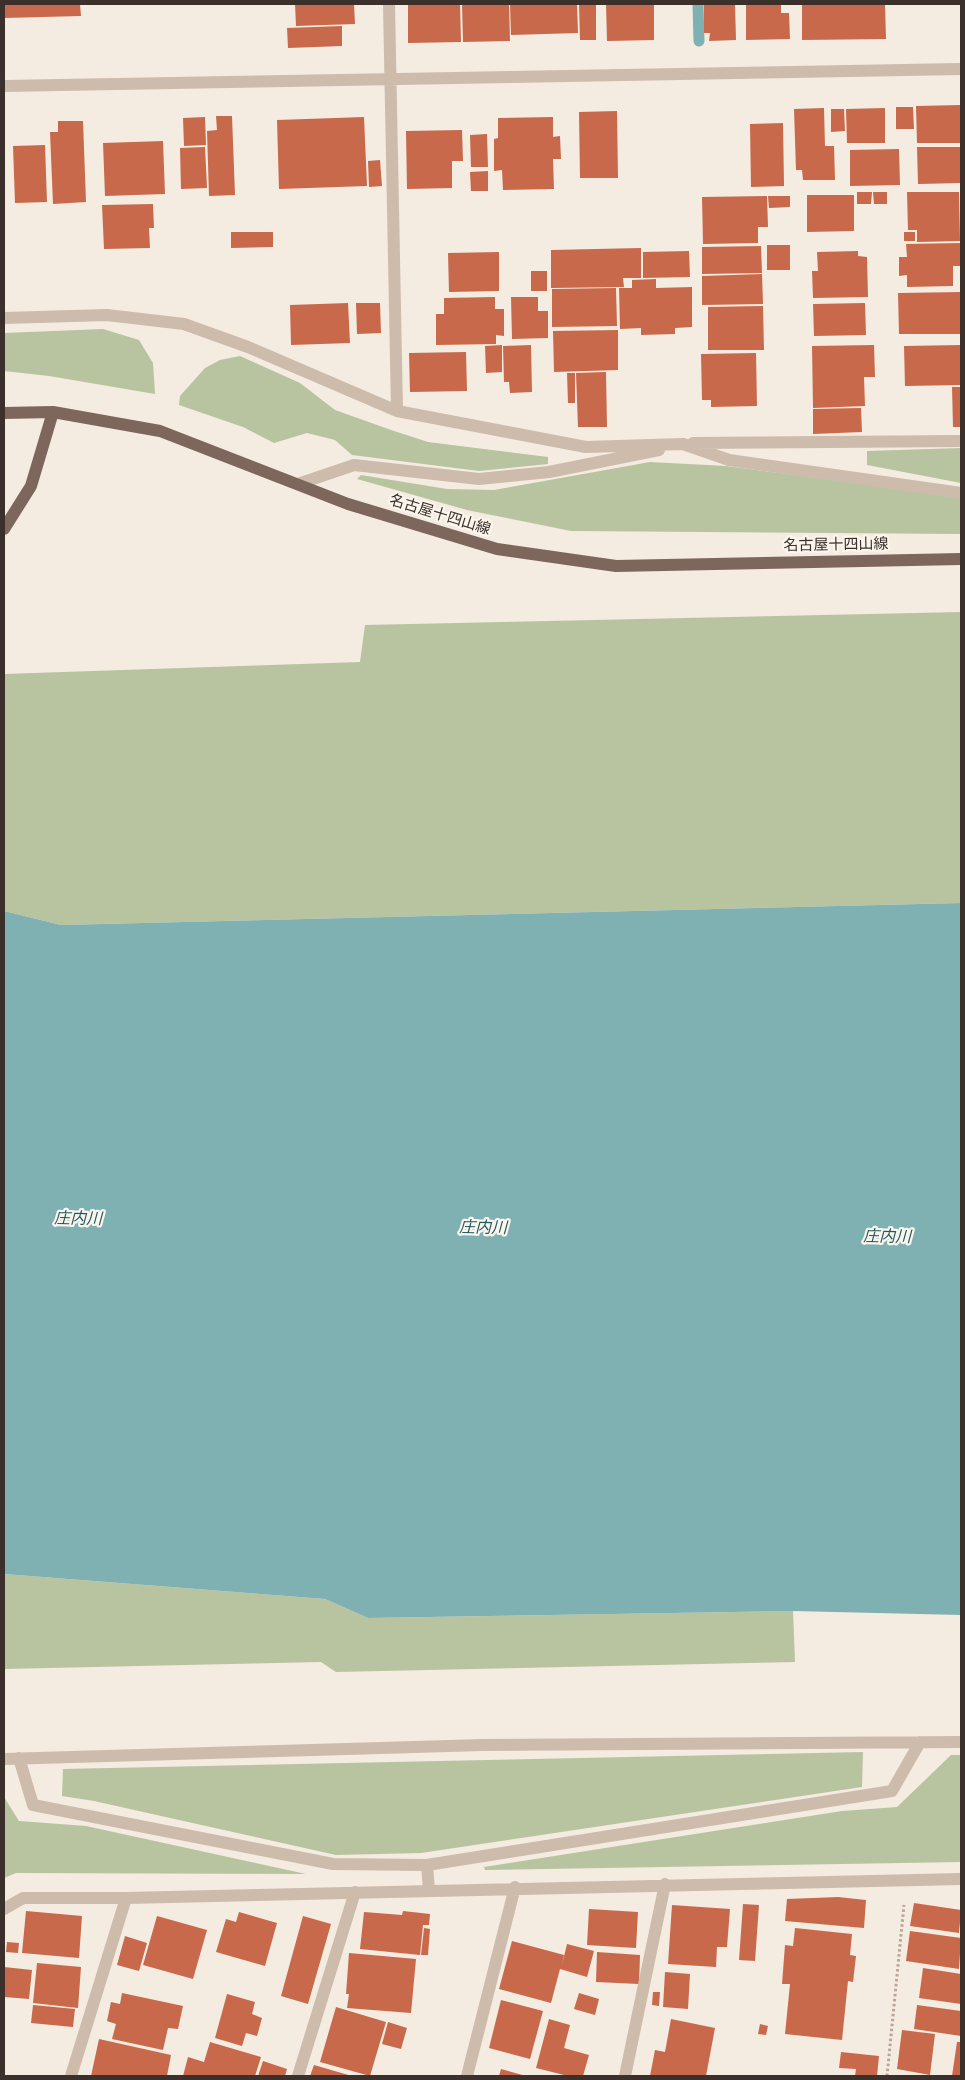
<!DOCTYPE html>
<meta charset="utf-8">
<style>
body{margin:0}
#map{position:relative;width:965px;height:2080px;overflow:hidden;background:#f4ebe1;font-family:"PT Sans",sans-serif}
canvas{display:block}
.frame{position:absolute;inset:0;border:5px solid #3b302b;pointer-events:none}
</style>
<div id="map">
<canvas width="965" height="2080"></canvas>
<div class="frame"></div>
</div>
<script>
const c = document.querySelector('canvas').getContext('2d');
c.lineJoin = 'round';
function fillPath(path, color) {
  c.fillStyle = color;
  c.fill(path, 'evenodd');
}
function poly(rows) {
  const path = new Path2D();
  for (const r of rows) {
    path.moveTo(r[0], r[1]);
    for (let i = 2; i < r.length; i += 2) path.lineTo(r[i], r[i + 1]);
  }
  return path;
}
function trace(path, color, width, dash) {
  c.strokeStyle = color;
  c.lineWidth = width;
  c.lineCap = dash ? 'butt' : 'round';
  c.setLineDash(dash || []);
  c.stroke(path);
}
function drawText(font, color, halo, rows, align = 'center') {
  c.font = font + ' "PT Sans","Noto Sans JP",sans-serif';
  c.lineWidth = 4.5;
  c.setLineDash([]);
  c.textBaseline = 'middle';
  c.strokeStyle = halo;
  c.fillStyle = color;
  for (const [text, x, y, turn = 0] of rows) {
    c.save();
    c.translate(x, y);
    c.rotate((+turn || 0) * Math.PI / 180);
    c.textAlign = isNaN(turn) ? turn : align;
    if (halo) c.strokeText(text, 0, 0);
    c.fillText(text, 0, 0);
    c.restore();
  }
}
fillPath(poly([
 [103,329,139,340,153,363,155,394,49,376,4,371,4,333],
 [240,356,300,383,335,410,394,431,428,442,548,457,548,464,479,471,352,455,335,440,307,433,274,443,243,427,179,405,180,396,205,368,220,360],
 [961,448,961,483,867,465,867,451],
 [650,462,726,466,961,497,961,534,571,531,467,510,357,479,361,475,447,489,494,490],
 [961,612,961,903,61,925,4,911,4,674,360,662,365,625],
 [4,1574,325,1599,368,1618,793,1611,795,1662,336,1672,321,1662,4,1669],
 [863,1752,862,1787,421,1853,336,1855,94,1801,62,1796,63,1769],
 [951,1755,961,1755,961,1862,485,1870,484,1867,842,1811,897,1807],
 [4,1797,19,1821,86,1826,306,1874,16,1873,4,1878]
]), '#b8c4a0');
fillPath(poly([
 [961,903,961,1615,793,1611,368,1618,325,1599,4,1574,4,911,61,925]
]), '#7fb0b2');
trace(poly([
 [698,4,699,41]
]), '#7fb0b2', 11);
fillPath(poly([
 [4,4,80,4,81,16,4,18],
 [295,4,354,4,355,24,296,26],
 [408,4,460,4,461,42,408,43],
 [462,4,509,4,510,41,463,42],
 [510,4,577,4,578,33,511,35],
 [579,4,596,4,596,40,580,40],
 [606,4,654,4,654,40,607,41],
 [704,4,735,4,736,40,709,41,710,33,704,33],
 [746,4,781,4,781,13,789,13,790,39,746,40],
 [802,4,885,4,886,39,802,40],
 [342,26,342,46,288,48,287,28],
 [961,105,961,143,917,143,916,106],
 [896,107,913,107,914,129,896,129],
 [824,108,825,146,834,146,835,180,803,180,802,170,796,170,794,109],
 [885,108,885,143,847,143,846,109],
 [831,109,844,109,845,131,831,132],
 [617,111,618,178,580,178,579,112],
 [216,116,232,116,235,195,209,196,207,131,217,130],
 [205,117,206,145,184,146,183,118],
 [364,117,367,186,279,189,277,120],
 [553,117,553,137,560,136,561,159,553,159,554,189,503,190,502,170,494,171,494,139,498,138,498,118],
 [58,121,83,121,86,202,53,204,50,132,58,132],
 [783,123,784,186,751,187,750,124],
 [462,130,463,161,452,161,452,188,407,189,406,131],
 [487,134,488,167,471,167,470,135],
 [163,141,165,194,105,196,103,143],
 [45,145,47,202,15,203,13,146],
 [205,147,207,188,181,189,180,148],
 [917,147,961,147,961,183,918,184],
 [899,149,900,185,850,186,850,150],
 [380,160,382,186,369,187,368,161],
 [488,171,488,191,471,191,470,172],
 [857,192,872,192,871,204,857,204],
 [873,192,887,192,887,204,874,204],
 [907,192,959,192,960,241,917,242,917,230,908,230],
 [807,195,854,195,854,231,807,232],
 [767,196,768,227,758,227,758,243,703,244,702,197],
 [768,196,790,196,790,207,769,208],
 [153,204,154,228,149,228,150,248,104,249,102,205],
 [231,232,273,232,273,247,231,248],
 [904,232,915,232,915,241,904,241],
 [961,243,961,266,953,266,953,286,907,287,907,275,899,276,899,257,907,257,906,244],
 [767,245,790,245,790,270,767,270],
 [761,246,762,273,702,274,702,247],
 [641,248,641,278,623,278,624,287,551,288,551,250],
 [689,251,690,277,643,278,643,252],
 [858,251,858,256,867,257,868,297,813,298,812,271,818,271,817,252],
 [499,252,499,291,449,292,448,253],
 [531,271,547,271,547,291,531,291],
 [762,274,763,304,702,305,702,276],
 [656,279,656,288,692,287,692,327,675,328,675,334,641,335,641,328,620,329,619,288,632,288,632,280],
 [616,288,617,326,552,327,552,289],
 [961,292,961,334,899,334,898,293],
 [495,297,495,309,504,309,504,336,496,335,496,344,436,345,436,314,444,314,444,298],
 [511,297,538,297,538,311,548,311,548,338,512,339],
 [348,303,350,343,291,345,290,305],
 [356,303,380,303,381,333,357,334],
 [865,303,866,335,814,336,813,304],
 [763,306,764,350,708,350,708,307],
 [618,330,618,370,554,372,553,331],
 [502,345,502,372,486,373,485,346],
 [531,345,532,392,510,393,509,382,504,382,503,346],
 [874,345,875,377,864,377,865,406,813,408,812,346],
 [961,345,961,385,905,386,904,346],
 [466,352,467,391,410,392,409,353],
 [756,353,757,406,711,407,711,400,702,400,701,354],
 [606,372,607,427,578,427,576,373],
 [567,373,575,373,575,403,568,403],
 [952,387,961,387,961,427,953,427],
 [861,408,862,432,813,434,813,409],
 [838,1897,866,1900,864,1928,785,1921,787,1899],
 [914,1903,961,1910,959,1933,910,1926],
 [743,1904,759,1905,755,1961,739,1960],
 [672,1905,730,1909,727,1947,717,1947,716,1967,668,1964],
 [589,1909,638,1912,636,1948,587,1945],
 [26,1911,82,1916,79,1958,22,1953],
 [403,1911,430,1914,429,1925,423,1925,420,1955,360,1949,364,1912,402,1915],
 [239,1912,277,1923,265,1966,216,1952,226,1919,236,1922],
 [157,1916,207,1930,193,1979,143,1965],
 [303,1916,331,1924,308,2004,281,1996],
 [424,1928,430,1929,428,1955,421,1955],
 [795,1928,852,1934,850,1955,856,1956,853,1982,848,1981,842,2040,785,2034,790,1984,782,1984,785,1945,793,1946],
 [910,1931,961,1938,959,1969,906,1961],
 [125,1936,147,1943,139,1971,117,1965],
 [512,1941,564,1955,562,1965,567,1944,594,1951,587,1977,560,1969,551,2003,499,1989],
 [7,1942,19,1943,18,1953,6,1952],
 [597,1952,640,1955,639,1984,596,1982],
 [349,1953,416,1959,411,2013,347,2008,349,1994,346,1994],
 [37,1963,81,1967,78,2008,33,2003],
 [4,1967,32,1970,29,1999,4,1997],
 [923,1968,961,1974,961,2004,919,1998],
 [665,1972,690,1974,688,2009,663,2007],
 [653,1992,660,1992,659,2006,652,2005],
 [122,1993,183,2006,178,2029,168,2028,163,2050,112,2039,116,2024,107,2021,111,2002,120,2004],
 [579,1993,599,1999,595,2015,574,2009],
 [227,1994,255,2002,252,2014,262,2018,257,2036,246,2033,242,2046,215,2038],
 [501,2000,543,2011,530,2059,489,2048],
 [33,2005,75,2009,73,2027,31,2023],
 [917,2005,961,2011,961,2036,914,2029],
 [336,2007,386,2022,370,2076,320,2062],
 [549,2019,570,2025,564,2048,589,2055,583,2076,568,2076,536,2068],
 [671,2019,715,2028,706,2076,650,2076,655,2050,665,2052],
 [388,2022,407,2028,401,2049,382,2044],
 [760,2024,768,2026,766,2035,758,2034],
 [902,2030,935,2034,930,2075,897,2069],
 [99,2039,171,2055,167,2076,91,2076],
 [210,2042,261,2057,255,2076,183,2076,188,2057,204,2062],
 [957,2042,961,2042,961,2076,952,2076],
 [841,2052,879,2056,877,2076,855,2076,856,2069,839,2068],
 [263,2061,287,2069,285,2076,258,2076],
 [314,2065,352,2076,310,2076],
 [501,2069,526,2076,499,2076]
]), '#c8694b');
trace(poly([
 [887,2076,904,1905]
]), '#b9a596', 3, [2.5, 2.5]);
trace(poly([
 [389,4,397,411],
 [4,86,961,69],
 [4,318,107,315,184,324,248,347,397,411,586,447,683,444,729,460,961,493],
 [693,443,961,441],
 [298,484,354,465,479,479,549,472,659,450],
 [19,1758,33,1805,333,1864,427,1865,892,1791,920,1742],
 [4,1759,483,1745,961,1742],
 [427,1865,429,1890],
 [4,1909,23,1898,126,1898,961,1879],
 [71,2076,126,1898],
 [298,2076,355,1892],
 [467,2076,515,1887],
 [625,2076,665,1884]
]), '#cdbbac', 12);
trace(poly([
 [4,413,53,412],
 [4,529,31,486,53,412,160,431,348,504,497,549,616,566,961,559]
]), '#7d675c', 12);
drawText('15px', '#3b302b', '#fbf5ee', [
 ["名古屋十四山線",440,515,17],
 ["名古屋十四山線",836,545,-1]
]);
drawText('italic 16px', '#1f5a5e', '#fbf5ee', [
 ["庄内川",78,1219,1],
 ["庄内川",483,1228,1],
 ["庄内川",887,1237,1]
]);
</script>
